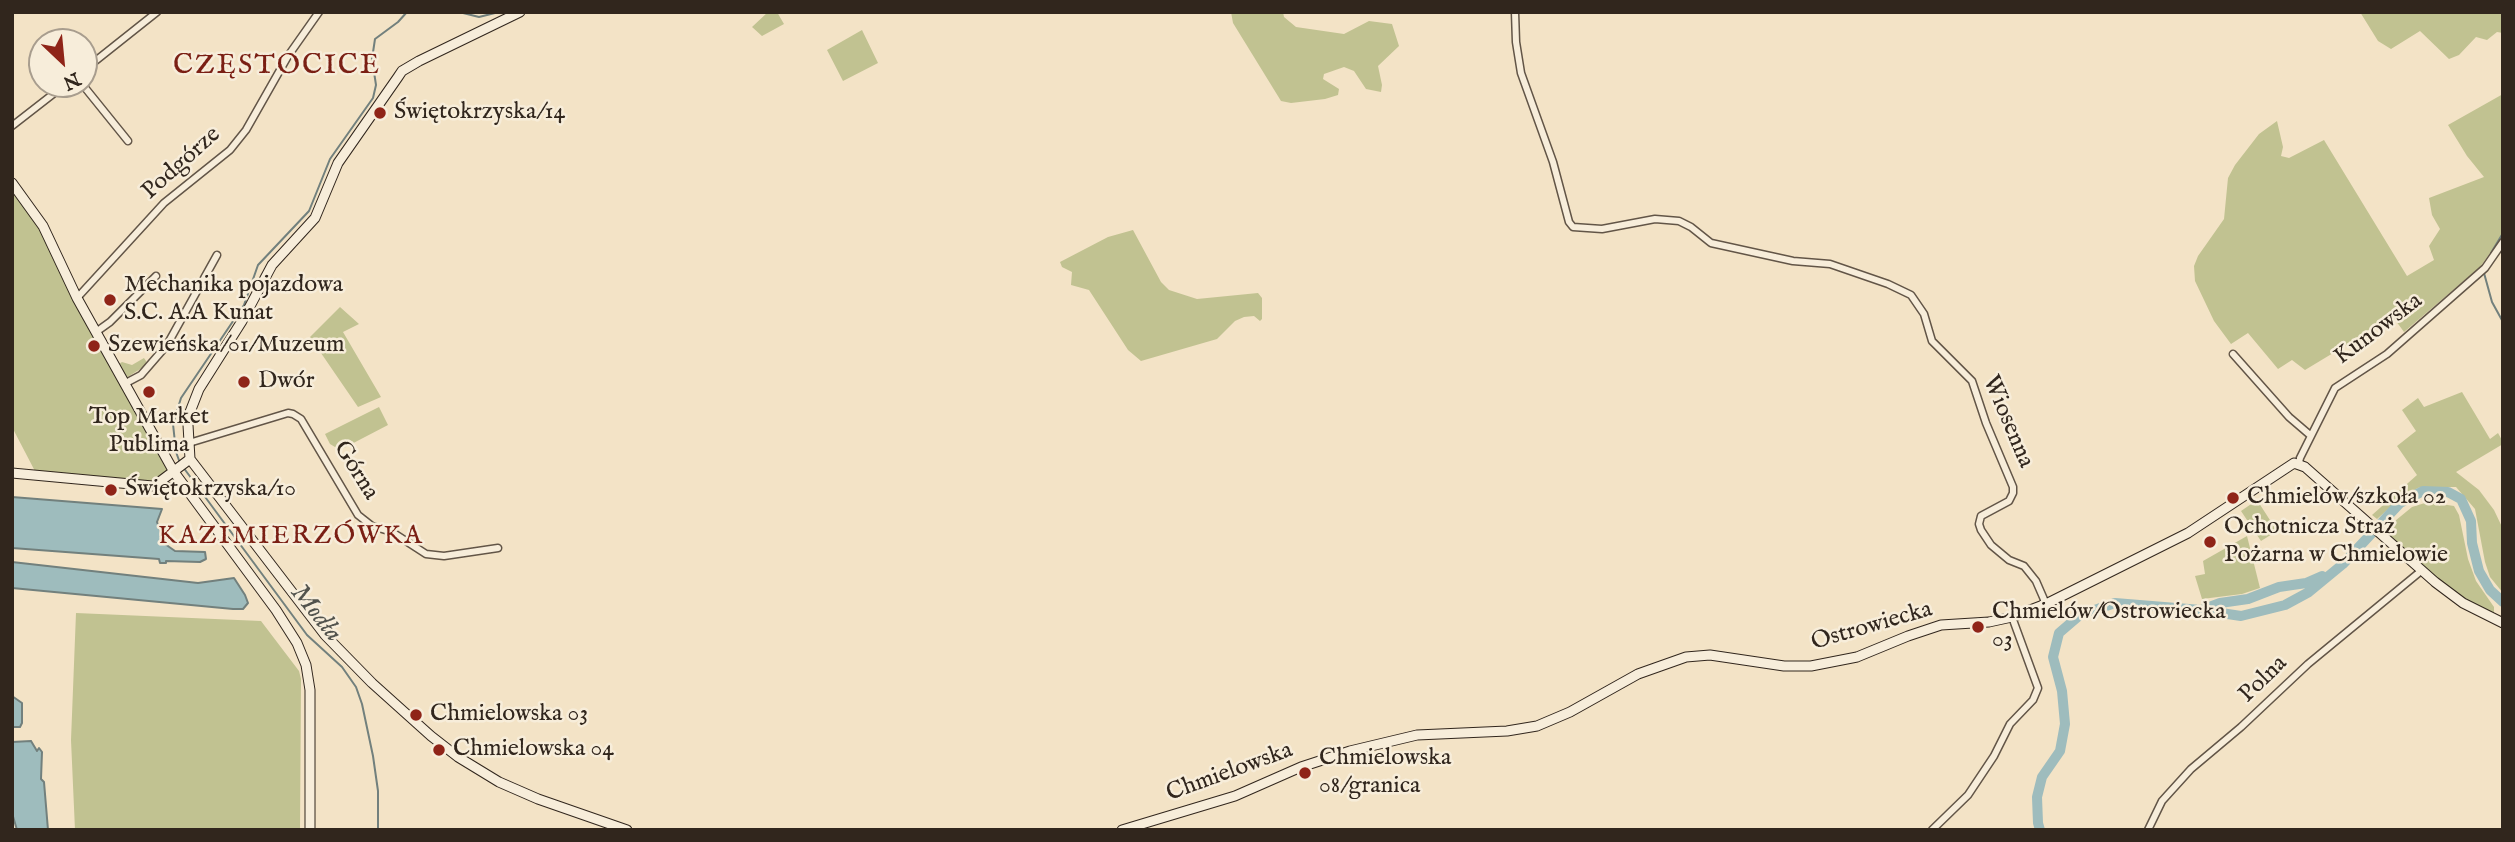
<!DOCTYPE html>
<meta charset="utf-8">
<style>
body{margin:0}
#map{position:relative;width:2515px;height:842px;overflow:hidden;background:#f3e3c6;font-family:"IM FELL English",serif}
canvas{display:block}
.frame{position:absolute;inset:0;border:14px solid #31261d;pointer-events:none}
.north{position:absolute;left:28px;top:28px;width:70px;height:70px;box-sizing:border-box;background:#f7edda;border:2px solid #a89d8e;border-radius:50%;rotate:154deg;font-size:19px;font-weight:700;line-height:28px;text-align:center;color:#31261d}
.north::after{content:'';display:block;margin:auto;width:24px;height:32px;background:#8f2418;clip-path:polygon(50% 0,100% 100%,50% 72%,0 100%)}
</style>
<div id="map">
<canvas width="2515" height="842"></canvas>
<div class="frame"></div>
<div class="north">N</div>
</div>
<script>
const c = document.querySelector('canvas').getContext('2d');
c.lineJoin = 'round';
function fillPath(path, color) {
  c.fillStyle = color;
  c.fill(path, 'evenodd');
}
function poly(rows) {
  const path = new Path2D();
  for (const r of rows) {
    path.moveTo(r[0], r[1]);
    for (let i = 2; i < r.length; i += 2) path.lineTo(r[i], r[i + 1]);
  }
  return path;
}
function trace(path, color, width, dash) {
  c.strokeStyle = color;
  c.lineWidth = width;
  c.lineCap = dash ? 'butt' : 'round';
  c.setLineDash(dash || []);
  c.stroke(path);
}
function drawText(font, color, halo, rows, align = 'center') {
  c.font = font + ' "IM FELL English",serif';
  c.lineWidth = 5;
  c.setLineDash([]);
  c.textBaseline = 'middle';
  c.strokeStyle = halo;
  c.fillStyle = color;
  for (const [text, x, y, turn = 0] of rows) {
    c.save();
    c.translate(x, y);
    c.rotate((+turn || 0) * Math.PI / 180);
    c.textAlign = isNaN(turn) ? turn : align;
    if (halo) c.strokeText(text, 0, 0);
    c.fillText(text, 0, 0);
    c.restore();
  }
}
fillPath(poly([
 [768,12,777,12,784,24,762,36,752,27],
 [1231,12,1283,12,1284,17,1296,27,1344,34,1369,21,1392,24,1399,46,1378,66,1382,85,1381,92,1366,89,1354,71,1344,67,1324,74,1323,79,1339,89,1338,95,1325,99,1291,103,1281,101,1233,23],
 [2360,12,2503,12,2503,33,2497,32,2487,40,2476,37,2459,55,2449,59,2420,31,2391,49,2378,41],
 [862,30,878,63,843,81,827,50],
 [2503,94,2503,235,2480,267,2404,332,2396,321,2383,317,2363,335,2305,370,2292,360,2278,369,2248,333,2231,344,2214,321,2195,281,2194,266,2198,256,2224,219,2228,178,2235,165,2259,134,2277,121,2283,147,2281,156,2289,158,2324,140,2407,276,2434,260,2429,246,2440,229,2432,215,2429,198,2484,177,2467,156,2448,125],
 [12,183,36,214,174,472,154,486,37,475,12,427],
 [1133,230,1161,282,1169,290,1197,299,1258,293,1262,298,1262,319,1260,321,1254,316,1244,317,1235,321,1217,339,1141,361,1128,350,1089,290,1071,285,1072,272,1062,267,1060,262,1108,237],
 [340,307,359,324,343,332,381,397,358,407,310,337],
 [144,358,148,364,126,378,119,364,122,362,132,365],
 [2462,392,2490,439,2498,433,2503,442,2503,444,2456,472,2479,490,2494,510,2503,529,2503,593,2490,577,2485,562,2475,509,2456,487,2420,487,2404,495,2377,519,2372,515,2417,475,2397,446,2416,431,2402,410,2418,398,2424,407],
 [379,407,388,425,340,450,330,444,325,434],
 [2257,500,2277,531,2261,541,2241,511],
 [2428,502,2454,506,2459,515,2468,559,2476,581,2494,607,2494,614,2454,592,2428,571,2384,530,2412,507],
 [2247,536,2260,588,2242,594,2202,599,2195,576,2205,574,2203,561],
 [76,613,261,621,299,671,301,679,300,830,75,830,71,740]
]), '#c1c291');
const water = poly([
 [12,497,162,509,157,522,165,544,175,551,205,552,206,559,200,562,166,561,166,563,160,563,159,559,12,548,12,497],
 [12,562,198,583,234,578,245,595,248,603,243,609,233,609,12,588,12,562],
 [12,696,22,703,22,723,20,727,12,727,12,696],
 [31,741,37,751,39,748,42,752,41,779,44,782,48,830,17,830,12,813,12,742,31,741]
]);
fillPath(water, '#9ebcbd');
trace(water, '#72807d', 2);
trace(poly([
 [459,12,479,17,499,12],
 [2491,253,2503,233],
 [2484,273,2492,302,2503,322],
 [180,463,176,452,173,424,181,398,244,305,258,265,309,211,330,159,373,98,376,85,372,59,375,39,398,22,407,12],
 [183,467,307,635,342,667,356,687,362,704,373,756,378,791,378,830]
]), '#72807d', 2);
trace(poly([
 [2204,609,2220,603,2248,599,2279,587,2306,583,2322,576],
 [2040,830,2038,823,2037,797,2042,777,2060,751,2065,724,2062,691,2053,657,2059,633,2080,615,2115,603,2201,610,2241,616,2285,605,2309,592,2343,564,2400,503,2423,491,2448,492,2461,499,2471,521,2472,543,2479,571,2490,590,2503,602]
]), '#9ebcbd', 10);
const street = poly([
 [1515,12,1516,42,1521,73,1553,162,1569,222,1573,227,1602,229,1655,219,1679,221,1691,227,1711,243,1793,261,1830,264,1888,284,1911,295,1924,314,1932,341,1972,381,1986,423,2013,487,2013,493,2009,501,1981,516,1979,524,1981,530,1991,545,2009,560,2024,566,2036,581,2046,604],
 [84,70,157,12],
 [82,84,128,141],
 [12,126,66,84],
 [77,298,164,203,230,150,246,130,288,56,319,12],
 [96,332,110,322,156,276],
 [2233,354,2289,417,2310,435],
 [124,384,141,375,167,345,217,255],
 [189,443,288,413,293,414,301,419,358,515,372,526,392,532,426,554,444,556,498,548],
 [2299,463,2300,458,2335,388,2387,354,2485,268,2503,242],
 [1932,830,1968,795,1994,756,2010,724,2033,700,2038,688,2012,617],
 [2148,830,2162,801,2191,769,2241,727,2308,664,2421,571]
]);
const secondary = poly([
 [12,183,43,226,77,298,174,472,276,610,297,643,306,665,310,690,310,830],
 [190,459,325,635,372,683,431,736,458,757,499,782,538,799,627,830],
 [190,459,188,425,190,412,199,389,242,321,272,265,315,218,338,163,398,77,402,71,419,61,520,12],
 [12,473,185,489],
 [154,486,190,459],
 [1122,830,1235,796,1301,767,1350,751,1417,735,1507,731,1537,726,1570,712,1638,674,1686,657,1710,655,1784,666,1811,666,1857,657,1908,636,1941,625,1989,622,2012,617,2046,604,2188,533,2294,463,2305,467,2435,582,2463,603,2503,623]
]);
trace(street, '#625547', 9);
trace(secondary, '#31261d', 11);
trace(street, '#f7edda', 6);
trace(secondary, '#f7edda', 9);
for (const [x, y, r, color] of [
 [380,113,7,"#8f2418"],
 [110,300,7,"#8f2418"],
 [94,346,7,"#8f2418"],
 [244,382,7,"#8f2418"],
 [149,392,7,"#8f2418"],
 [111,490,7,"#8f2418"],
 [2233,498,7,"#8f2418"],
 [2210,542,7,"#8f2418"],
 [1978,627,7,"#8f2418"],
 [416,715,7,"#8f2418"],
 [439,750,7,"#8f2418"],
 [1305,773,7,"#8f2418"]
]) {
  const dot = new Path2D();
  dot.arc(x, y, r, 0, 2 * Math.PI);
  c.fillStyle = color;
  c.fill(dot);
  trace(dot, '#f7edda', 2.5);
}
drawText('24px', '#31261d', '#f7edda', [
 ["Świętokrzyska/14",394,113],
 ["Mechanika pojazdowa",124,286],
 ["S.C. A.A Kunat",124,314],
 ["Szewieńska/01/Muzeum",108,346],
 ["Dwór",258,382],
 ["Top Market",149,418,"center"],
 ["Publima",149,446,"center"],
 ["Świętokrzyska/10",125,490],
 ["Chmielów/szkoła 02",2247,498],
 ["Ochotnicza Straż",2224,528],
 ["Pożarna w Chmielowie",2224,556],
 ["Chmielów/Ostrowiecka",1992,613],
 ["03",1992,641],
 ["Chmielowska 03",430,715],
 ["Chmielowska 04",453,750],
 ["Chmielowska",1319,759],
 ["08/granica",1319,787]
], 'left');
drawText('24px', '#31261d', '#f7edda', [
 ["Podgórze",182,164,-42],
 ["Kunowska",2379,330,-37],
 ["Wiosenna",2007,422,67],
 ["Górna",355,471,58],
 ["Ostrowiecka",1872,627,-16],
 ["Polna",2264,680,-44],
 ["Chmielowska",1230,773,-20]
]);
c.letterSpacing = '2px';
drawText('26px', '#7a1f14', '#f7edda', [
 ["KAZIMIERZÓWKA",291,538]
]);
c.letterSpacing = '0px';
drawText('italic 26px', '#52534d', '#f7edda', [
 ["Modła",315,614,51]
]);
c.letterSpacing = '2px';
drawText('28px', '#7a1f14', '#f7edda', [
 ["CZĘSTOCICE",277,67]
]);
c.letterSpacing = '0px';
</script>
